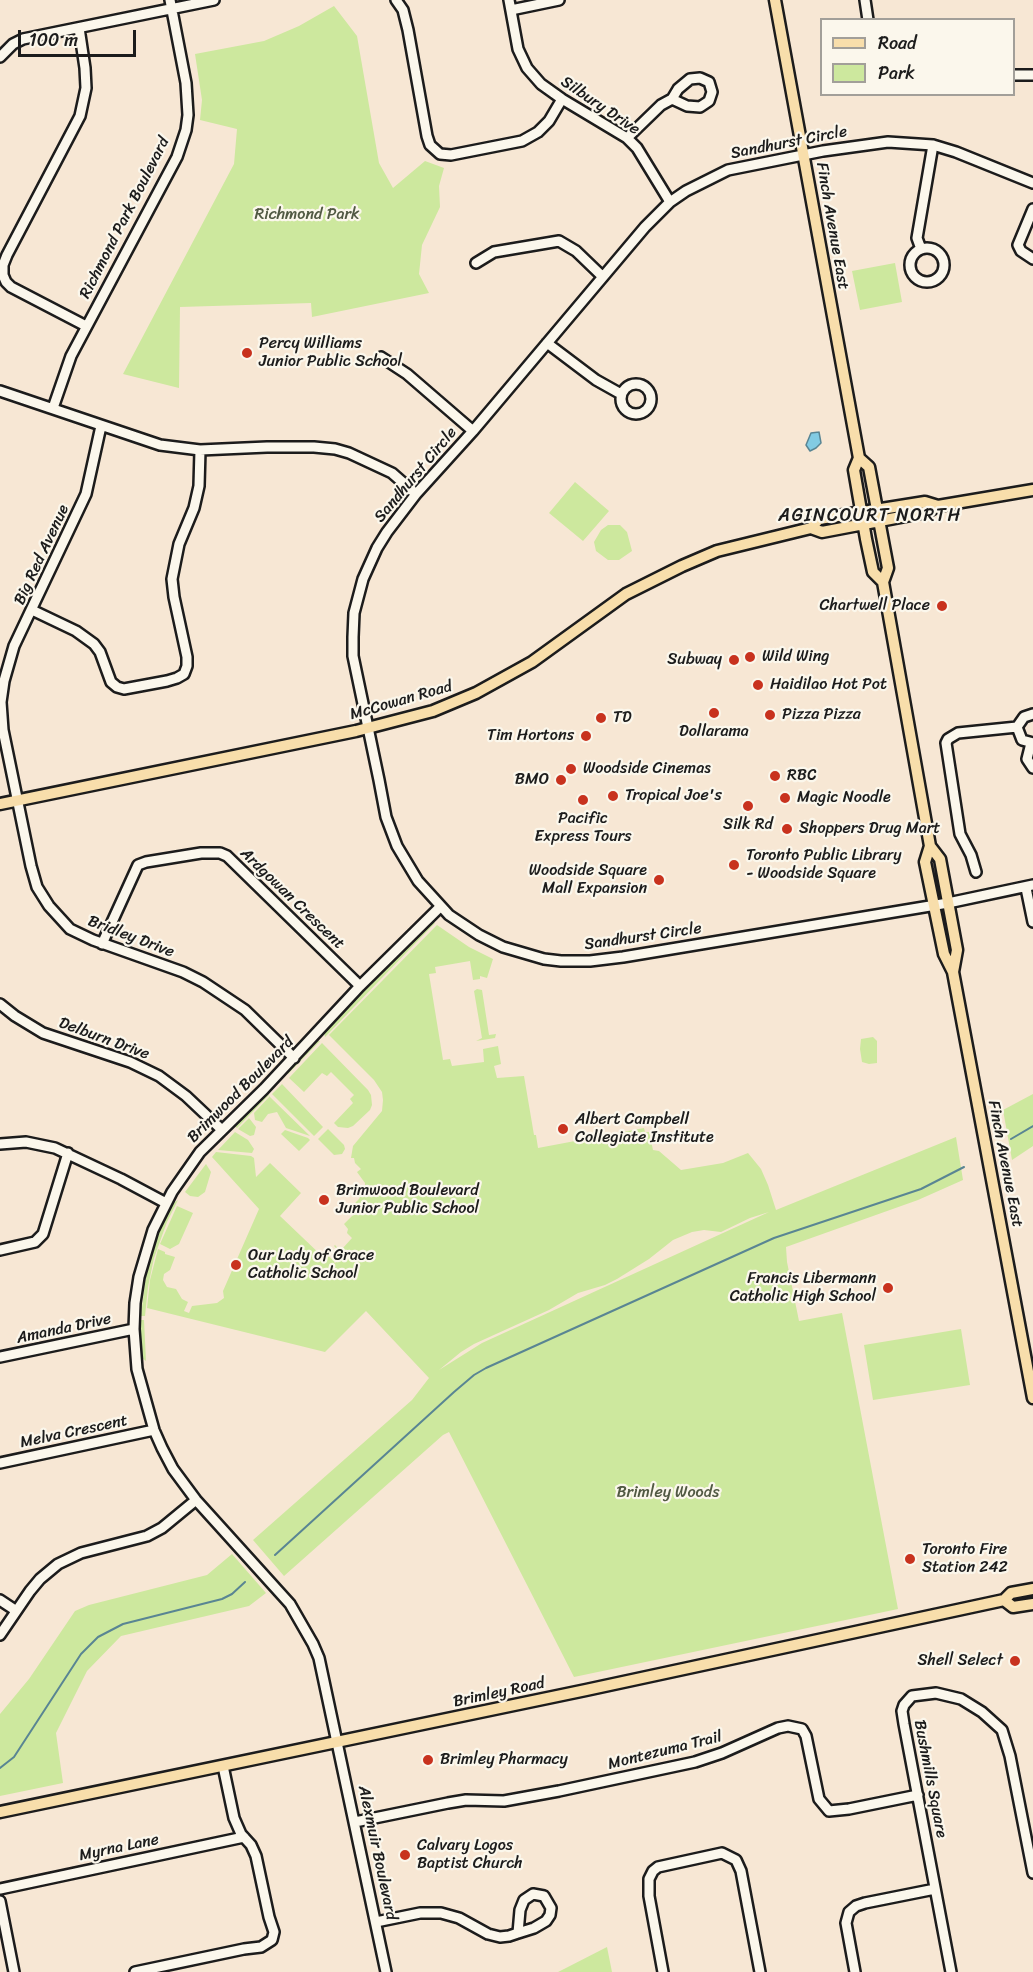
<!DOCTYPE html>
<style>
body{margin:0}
#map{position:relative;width:1033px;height:1972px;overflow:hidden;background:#f7e7d4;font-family:Sriracha,sans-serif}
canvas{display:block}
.legend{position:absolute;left:820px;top:18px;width:195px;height:78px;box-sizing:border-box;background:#fbf7ec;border:2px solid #a29f99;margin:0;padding:8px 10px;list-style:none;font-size:18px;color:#1c1c1c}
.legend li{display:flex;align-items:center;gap:12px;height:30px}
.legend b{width:30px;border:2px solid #a29f99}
.scale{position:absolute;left:18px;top:30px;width:118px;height:27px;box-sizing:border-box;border:3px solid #1c1c1c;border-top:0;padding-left:8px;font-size:18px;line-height:21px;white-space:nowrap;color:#1c1c1c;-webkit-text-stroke:4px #fbf7ec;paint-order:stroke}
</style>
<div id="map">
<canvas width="1033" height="1972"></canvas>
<ul class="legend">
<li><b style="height:8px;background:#f8deab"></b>Road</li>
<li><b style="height:16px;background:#cde89e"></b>Park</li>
</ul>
<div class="scale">100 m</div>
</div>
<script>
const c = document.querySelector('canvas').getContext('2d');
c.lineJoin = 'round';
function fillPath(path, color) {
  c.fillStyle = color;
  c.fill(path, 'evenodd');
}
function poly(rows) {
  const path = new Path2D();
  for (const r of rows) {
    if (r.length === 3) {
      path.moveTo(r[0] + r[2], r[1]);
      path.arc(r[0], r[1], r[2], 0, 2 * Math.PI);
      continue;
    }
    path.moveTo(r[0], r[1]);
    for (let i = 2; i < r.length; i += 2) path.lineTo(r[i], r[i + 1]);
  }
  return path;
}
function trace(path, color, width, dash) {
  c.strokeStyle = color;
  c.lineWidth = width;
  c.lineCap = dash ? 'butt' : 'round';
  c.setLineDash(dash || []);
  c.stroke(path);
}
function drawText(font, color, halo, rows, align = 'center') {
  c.font = font + ' Sriracha,sans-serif';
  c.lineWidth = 4.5;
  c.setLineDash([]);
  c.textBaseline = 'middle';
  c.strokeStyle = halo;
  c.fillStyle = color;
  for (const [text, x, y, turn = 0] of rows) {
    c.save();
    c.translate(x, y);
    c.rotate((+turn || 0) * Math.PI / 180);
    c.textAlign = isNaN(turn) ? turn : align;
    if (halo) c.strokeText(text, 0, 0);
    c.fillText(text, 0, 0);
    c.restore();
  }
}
fillPath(poly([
 [334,6,357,36,379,163,393,188,425,161,444,168,439,186,440,207,422,245,419,274,429,293,312,317,311,303,180,307,179,388,123,374,234,164,237,129,200,120,202,100,195,54,264,41,299,26],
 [895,263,902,302,860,310,852,271],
 [575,482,609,511,583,541,549,513],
 [608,525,620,525,627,532,632,551,619,560,608,560,596,551,594,542,601,530],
 [432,921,435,923,325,1037,324,1032],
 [437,925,469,947,493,959,487,978,480,976,480,979,473,980,470,961,435,967,436,973,429,974,443,1060,450,1059,452,1066,484,1062,483,1049,498,1046,501,1064,494,1066,497,1078,524,1076,534,1135,536,1135,538,1148,644,1128,645,1132,649,1132,653,1150,659,1151,681,1170,723,1163,748,1153,761,1169,768,1185,776,1210,956,1137,963,1180,918,1200,786,1247,787,1262,799,1321,842,1313,898,1609,574,1677,449,1432,443,1435,284,1576,253,1540,412,1400,429,1378,366,1311,325,1352,147,1308,150,1280,158,1249,165,1252,165,1254,175,1257,170,1270,164,1274,163,1280,167,1287,176,1289,182,1299,188,1302,184,1311,189,1313,192,1306,217,1303,224,1298,223,1291,259,1209,212,1157,216,1152,251,1156,254,1158,256,1177,270,1163,301,1193,280,1216,323,1257,326,1254,333,1260,340,1252,334,1246,335,1245,341,1252,341,1255,334,1262,335,1263,344,1256,346,1258,348,1257,342,1249,352,1238,347,1233,348,1229,344,1224,357,1211,352,1206,359,1199,365,1187,365,1183,357,1172,361,1169,355,1163,354,1158,351,1158,353,1146,382,1111,383,1100,382,1092,374,1080,329,1035],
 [769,1212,482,1343,439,1370,461,1352,474,1344,549,1310,578,1293,605,1285,617,1279,649,1259,673,1240,692,1232,704,1230,721,1232,750,1218],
 [477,989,482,990,489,1035,496,1034,495,1038,476,1041,482,1038,474,991],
 [873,1037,877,1041,877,1063,869,1064,862,1062,860,1049,861,1039],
 [316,1041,320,1041,288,1074,287,1070],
 [322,1043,368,1090,371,1095,372,1105,370,1110,353,1126,348,1128,338,1127,334,1123,353,1103,350,1099,354,1095,331,1072,327,1076,322,1073,304,1092,289,1078],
 [282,1084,323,1127,314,1136,272,1094],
 [266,1092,269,1095,237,1128,233,1125],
 [1033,1094,1033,1146,1012,1160,1003,1110],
 [270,1096,270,1097,310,1136,286,1128,277,1112,268,1114,262,1122,255,1120,254,1113],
 [249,1118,256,1127,254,1135,250,1136,238,1129],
 [328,1129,344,1145,345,1149,342,1154,334,1155,318,1139],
 [285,1130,308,1138,310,1140,299,1151,281,1134],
 [235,1132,248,1140,254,1149,252,1153,218,1150],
 [206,1164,211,1172,205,1192,198,1197,190,1196,185,1192],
 [178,1200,167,1222,154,1258,148,1287,145,1316,141,1316,146,1274,156,1239,172,1204],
 [177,1206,193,1213,179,1244,170,1249,160,1244],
 [140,1320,144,1320,146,1361,142,1358],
 [961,1329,970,1385,873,1400,864,1345],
 [232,1554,266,1593,249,1606,121,1636,87,1671,56,1733,63,1783,0,1796,0,1714,29,1679,75,1611,89,1605,207,1575],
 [607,1947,612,1972,558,1972,564,1969]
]), '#cde89e');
const water = poly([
 [819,432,821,443,816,448,810,451,806,445,811,433,819,432]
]);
fillPath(water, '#82cbe3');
trace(water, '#598593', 1.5);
trace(poly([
 [1011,1139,1033,1126],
 [275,1555,454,1392,474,1375,486,1368,774,1238,921,1189,964,1167],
 [0,1768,14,1757,81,1654,98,1637,123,1624,222,1599,232,1594,245,1582]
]), '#598593', 2);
const minor = poly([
 [396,0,403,10,408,30,427,136,430,145,440,154,451,155,522,141,538,132,549,121,562,99],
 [509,0,518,49,527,68,541,84,562,99,627,138,637,148,670,202],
 [865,0,868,20],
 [511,10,559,0],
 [79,28,85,68,86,88,80,116,7,255,3,265,3,275,6,282,11,287,86,326],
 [0,57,13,44,23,39,214,0],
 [1014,75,1033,75],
 [627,138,661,105,672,99,678,89,690,79,700,78,709,82,712,92,709,101,700,107,687,106,672,99],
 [1033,183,956,152,933,145,888,142,823,151,728,170,686,191,670,202,645,227,473,431,416,494,387,532,377,548,363,579,354,613,353,637,353,656,379,780,386,817,397,846,418,881,449,915,479,935,503,947,544,959,561,961,590,961,623,957,948,903,1033,885],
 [1033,209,1018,245,1021,251,1033,259],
 [927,265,17],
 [921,249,917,238,933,145],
 [476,263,494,252,559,241,576,251,603,277],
 [547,343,596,380,621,394],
 [381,357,407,374,473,431],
 [636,399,15],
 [0,391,160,445,200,450,267,447,314,447,335,449,349,453,392,473,416,494],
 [53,408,71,356,177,157,186,130,188,115,186,83,170,0],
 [101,426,86,494,14,646,4,681,1,702,3,730,31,866,37,887,49,906,70,929,93,940,183,972,203,982,245,1010,294,1058],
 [32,610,76,631,94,644,100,652,111,682,117,687,124,689,167,681,177,678,184,674,187,666,187,657,174,597,172,579,179,544,194,508,199,486,200,450],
 [1033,714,1024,717,1017,727,1022,740,1033,743],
 [1031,743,1027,759,1033,768],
 [976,872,971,855,960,834,946,743,948,739,958,733,1017,727],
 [1026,888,1033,922],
 [102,944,138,865,146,862,201,853,220,853,227,856,360,986],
 [0,1004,15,1016,43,1033,130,1062,159,1076,186,1096,222,1130],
 [0,1144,26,1142,55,1148,121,1179,166,1203],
 [0,1250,35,1242,43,1234,68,1153],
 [0,1357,134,1329],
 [0,1463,154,1430],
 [0,1600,15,1610],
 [0,1635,30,1591,40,1579,58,1564,81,1553,147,1536,162,1528,196,1500],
 [355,1822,448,1803,466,1800,504,1801,559,1791,695,1762,722,1753,778,1728,788,1726,802,1729,806,1736,819,1799,829,1811,849,1809,918,1795],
 [0,1889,244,1837],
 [0,1901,14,1972],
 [376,1922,420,1913,441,1913,459,1918,488,1934,500,1937,509,1936,518,1933,534,1928,546,1921,550,1915,551,1908,544,1896,533,1894,524,1900,520,1910,518,1933],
 [135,1972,244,1949,261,1947,272,1940,274,1932,269,1917,256,1856,251,1845,241,1834,234,1818,223,1766],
 [386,1972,319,1658,313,1644,290,1604,196,1500,173,1469,162,1448,154,1430,137,1369,134,1329,135,1303,139,1277,153,1230,172,1192,200,1152,264,1089,360,986,440,907],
 [663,1972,649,1896,649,1879,653,1871,658,1867,722,1853,736,1860,741,1871,760,1972],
 [855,1972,846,1923,849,1912,856,1906,865,1903,935,1889],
 [951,1972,904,1724,902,1711,904,1705,912,1696,936,1693,961,1699,982,1712,1002,1730,1010,1756,1033,1873]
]);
const major = poly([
 [775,0,859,458,854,470,866,539,873,572,883,582],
 [859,458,869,467,888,568,883,582,930,846,925,862,944,954,953,972,1033,1398],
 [811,528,822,532,927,512,938,506,1033,490],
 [0,804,356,731,433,711,476,693,532,662,626,594,682,566,717,551,811,528,819,519,925,502,938,506],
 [930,846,940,859,957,950,953,972],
 [1004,1600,1013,1607,1033,1604],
 [0,1812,586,1690,1004,1600,1011,1593,1033,1589]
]);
trace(minor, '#1c1c1c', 14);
trace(major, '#1c1c1c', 15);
trace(minor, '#fbf7ec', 9);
trace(major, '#f8deab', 10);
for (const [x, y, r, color] of [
 [247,353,6,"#c8321e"],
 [942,606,6,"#c8321e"],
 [750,657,6,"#c8321e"],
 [734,660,6,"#c8321e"],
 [758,685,6,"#c8321e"],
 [714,713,6,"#c8321e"],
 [770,715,6,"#c8321e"],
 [601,718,6,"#c8321e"],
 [586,736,6,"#c8321e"],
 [571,769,6,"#c8321e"],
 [775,776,6,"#c8321e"],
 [561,780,6,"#c8321e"],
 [613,796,6,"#c8321e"],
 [785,798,6,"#c8321e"],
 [583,800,6,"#c8321e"],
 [748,806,6,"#c8321e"],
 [787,829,6,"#c8321e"],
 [734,865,6,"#c8321e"],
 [659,880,6,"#c8321e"],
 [563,1129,6,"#c8321e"],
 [324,1200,6,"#c8321e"],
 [236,1265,6,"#c8321e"],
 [888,1288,6,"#c8321e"],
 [910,1559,6,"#c8321e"],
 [1015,1661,6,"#c8321e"],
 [428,1760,6,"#c8321e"],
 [405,1855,6,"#c8321e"]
]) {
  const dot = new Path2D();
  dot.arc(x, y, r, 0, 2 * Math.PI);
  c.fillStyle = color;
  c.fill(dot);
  trace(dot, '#fbf7ec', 2);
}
drawText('16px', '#1c1c1c', '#fbf7ec', [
 ["Silbury Drive",600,106,34],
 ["Sandhurst Circle",789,143,-11],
 ["Richmond Park Boulevard",125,218,-63],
 ["Finch Avenue East",832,226,80],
 ["Sandhurst Circle",416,475,-50],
 ["Big Red Avenue",42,555,-65],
 ["McCowan Road",401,701,-16],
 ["Ardgowan Crescent",292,899,44],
 ["Bridley Drive",131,937,21],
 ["Sandhurst Circle",643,937,-8],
 ["Delburn Drive",104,1039,20],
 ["Brimwood Boulevard",241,1090,-45],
 ["Finch Avenue East",1005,1164,79],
 ["Amanda Drive",64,1329,-12],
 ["Melva Crescent",74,1432,-12],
 ["Brimley Road",499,1693,-12],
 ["Montezuma Trail",665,1751,-14],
 ["Bushmills Square",930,1779,79],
 ["Myrna Lane",119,1848,-12],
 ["Alexmuir Boulevard",377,1853,78]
]);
drawText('16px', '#515943', '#fbf7ec', [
 ["Richmond Park",307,215],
 ["Brimley Woods",668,1493]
]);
drawText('16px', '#1c1c1c', '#fbf7ec', [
 ["Percy Williams",259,344],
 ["Junior Public School",259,362],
 ["Chartwell Place",930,606,"right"],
 ["Wild Wing",762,657],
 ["Subway",722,660,"right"],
 ["Haidilao Hot Pot",770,685],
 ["Pizza Pizza",782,715],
 ["TD",613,718],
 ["Dollarama",714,732,"center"],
 ["Tim Hortons",574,736,"right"],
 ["Woodside Cinemas",583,769],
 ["RBC",787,776],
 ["BMO",549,780,"right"],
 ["Tropical Joe's",625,796],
 ["Magic Noodle",797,798],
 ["Pacific",583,819,"center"],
 ["Express Tours",583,837,"center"],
 ["Silk Rd",748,825,"center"],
 ["Shoppers Drug Mart",799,829],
 ["Toronto Public Library",746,856],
 ["- Woodside Square",746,874],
 ["Woodside Square",647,871,"right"],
 ["Mall Expansion",647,889,"right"],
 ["Albert Campbell",575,1120],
 ["Collegiate Institute",575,1138],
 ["Brimwood Boulevard",336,1191],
 ["Junior Public School",336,1209],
 ["Our Lady of Grace",248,1256],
 ["Catholic School",248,1274],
 ["Francis Libermann",876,1279,"right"],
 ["Catholic High School",876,1297,"right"],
 ["Toronto Fire",922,1550],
 ["Station 242",922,1568],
 ["Shell Select",1003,1661,"right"],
 ["Brimley Pharmacy",440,1760],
 ["Calvary Logos",417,1846],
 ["Baptist Church",417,1864]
], 'left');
c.letterSpacing = '1.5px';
drawText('18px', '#1c1c1c', '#fbf7ec', [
 ["AGINCOURT NORTH",870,516]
]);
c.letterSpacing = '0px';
</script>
